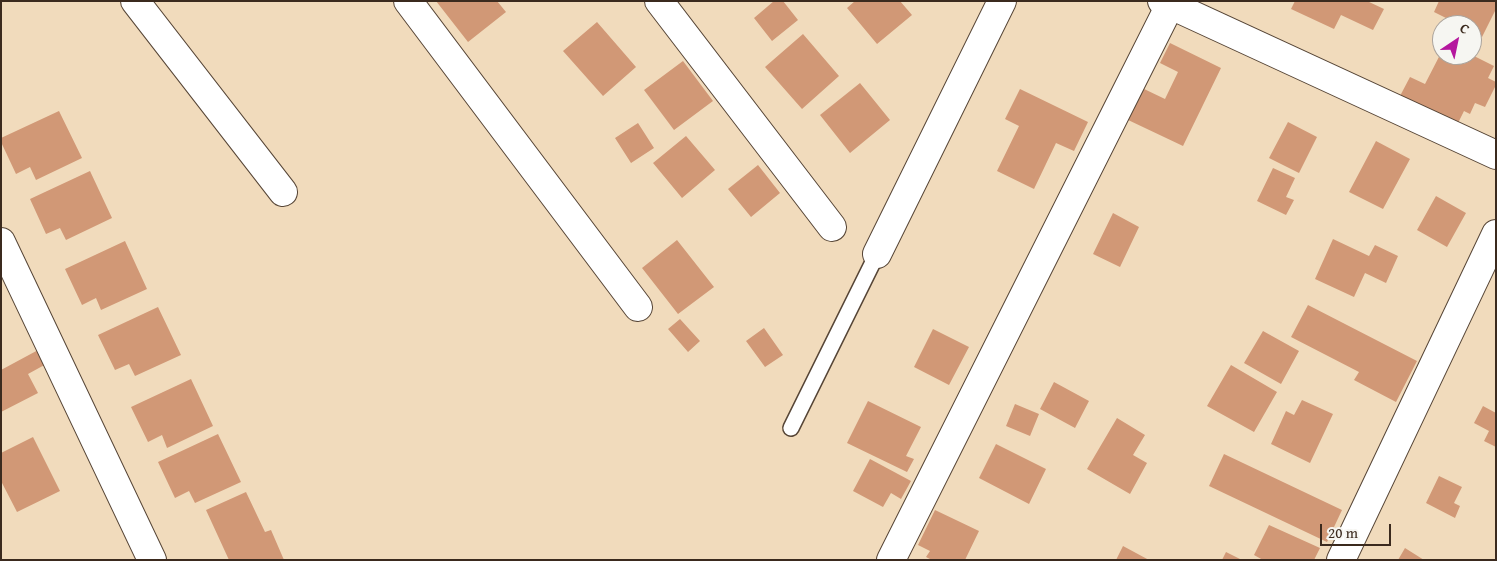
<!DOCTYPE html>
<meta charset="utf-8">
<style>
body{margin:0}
#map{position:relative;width:1497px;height:561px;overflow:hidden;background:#f1dbbc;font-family:"Gentium Book Plus",serif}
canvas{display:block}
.frame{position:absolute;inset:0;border:2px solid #3b2a1e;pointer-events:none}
.north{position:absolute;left:1432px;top:15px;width:50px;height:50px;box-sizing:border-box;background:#f6f6f2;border:1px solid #aba49d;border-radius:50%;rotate:34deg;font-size:14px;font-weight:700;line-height:20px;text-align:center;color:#3b2a1e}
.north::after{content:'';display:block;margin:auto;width:18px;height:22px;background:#b5179e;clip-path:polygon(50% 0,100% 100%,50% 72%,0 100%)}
.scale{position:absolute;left:1320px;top:524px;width:71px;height:22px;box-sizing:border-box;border:2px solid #3b2a1e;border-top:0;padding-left:6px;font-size:15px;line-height:18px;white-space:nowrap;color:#3b2a1e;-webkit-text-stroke:4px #f6f6f2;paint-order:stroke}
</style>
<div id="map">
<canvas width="1497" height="561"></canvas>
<div class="frame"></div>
<div class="north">С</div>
<div class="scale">20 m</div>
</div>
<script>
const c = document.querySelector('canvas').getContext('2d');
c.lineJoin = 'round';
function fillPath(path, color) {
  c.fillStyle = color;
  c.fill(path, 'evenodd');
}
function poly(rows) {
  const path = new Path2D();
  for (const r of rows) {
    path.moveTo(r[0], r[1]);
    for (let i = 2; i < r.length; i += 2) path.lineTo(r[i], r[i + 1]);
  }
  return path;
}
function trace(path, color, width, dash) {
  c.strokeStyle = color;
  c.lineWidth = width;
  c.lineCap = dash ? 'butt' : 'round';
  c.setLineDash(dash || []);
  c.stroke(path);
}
fillPath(poly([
 [436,1,497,1,506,12,468,42],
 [774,1,783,1,798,20,772,41,754,18],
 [855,1,900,1,912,15,877,44,847,8],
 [1295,1,1367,1,1384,9,1373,30,1341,15,1334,29,1291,9],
 [1439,1,1496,1,1496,9,1482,37,1472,31,1472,25,1460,25,1434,12],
 [597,22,636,67,603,96,563,51],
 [803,34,839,76,802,109,765,67],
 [1170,43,1221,68,1183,146,1126,119,1142,88,1165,99,1178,72,1160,63],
 [1442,51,1442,55,1472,55,1494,66,1488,78,1496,82,1496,85,1485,107,1475,103,1470,114,1464,111,1457,125,1400,96,1410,77,1425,84],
 [683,61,713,101,674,130,644,90],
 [860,83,890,120,850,153,820,115],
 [1020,89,1088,122,1074,151,1056,143,1034,189,997,171,1019,126,1005,119],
 [59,111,82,158,36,180,30,167,16,174,1,142,1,138],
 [1288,122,1317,137,1299,173,1269,158],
 [638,123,654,148,631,163,615,138],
 [686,136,715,170,682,198,653,163],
 [1376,141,1410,159,1383,209,1349,192],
 [758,165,780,193,751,217,728,189],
 [1273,168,1295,178,1286,197,1294,200,1286,215,1257,201],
 [90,171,112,218,66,240,60,228,46,234,30,199],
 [1436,196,1466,213,1447,247,1417,230],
 [1113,213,1139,227,1120,267,1093,254],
 [1333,239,1369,256,1375,245,1398,256,1386,283,1365,273,1354,297,1315,279],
 [677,240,714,287,678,314,642,268],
 [125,241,147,289,101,310,96,298,82,305,65,269],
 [1308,305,1417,361,1396,402,1354,380,1359,372,1291,337],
 [158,307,181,355,135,376,129,364,115,370,98,335],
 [680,319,700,341,688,352,668,329],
 [764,328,783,355,765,367,746,341],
 [933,329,969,347,949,385,914,367],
 [1263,331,1299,351,1281,384,1244,363],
 [40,349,48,363,28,374,38,393,1,412,1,370],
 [1231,365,1277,392,1254,432,1207,406],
 [191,379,213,426,167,448,162,435,148,442,131,407],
 [1054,382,1089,401,1075,428,1040,409],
 [1302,400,1333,414,1310,463,1271,444,1286,411,1294,415],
 [868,401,921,427,906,456,914,459,907,472,847,443],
 [1015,404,1039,414,1030,436,1006,426],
 [1483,406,1496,413,1496,447,1484,441,1489,431,1474,423],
 [1117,418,1145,435,1133,455,1147,463,1130,494,1087,469],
 [218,434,241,482,195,503,189,491,175,498,158,462],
 [33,437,60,491,17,512,1,481,1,453],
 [996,444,1046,469,1029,504,979,478],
 [1224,454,1342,510,1327,542,1209,486],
 [870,459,911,481,901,499,891,493,883,507,853,491],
 [1439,476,1462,487,1454,503,1460,506,1455,518,1426,503],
 [246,492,265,532,271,530,284,560,229,560,206,510],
 [935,510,979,531,965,560,932,560,926,557,930,551,918,545],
 [1269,525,1320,548,1314,560,1263,560,1254,555],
 [1123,546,1149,560,1116,560],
 [1405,548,1424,560,1398,560],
 [1226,552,1242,560,1222,560]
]), '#d19876');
const service = poly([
 [791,428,877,254]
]);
const minor = poly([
 [135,1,283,192],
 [408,1,638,307],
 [659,1,832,227],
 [1,242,152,560],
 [877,254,1002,1],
 [891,560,1172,1],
 [1341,560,1496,234]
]);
const tertiary = poly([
 [1162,1,1496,155]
]);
trace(service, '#564536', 18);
trace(minor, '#564536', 30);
trace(tertiary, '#564536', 30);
trace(service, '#fff', 15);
trace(minor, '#fff', 28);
trace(tertiary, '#fff', 28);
</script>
